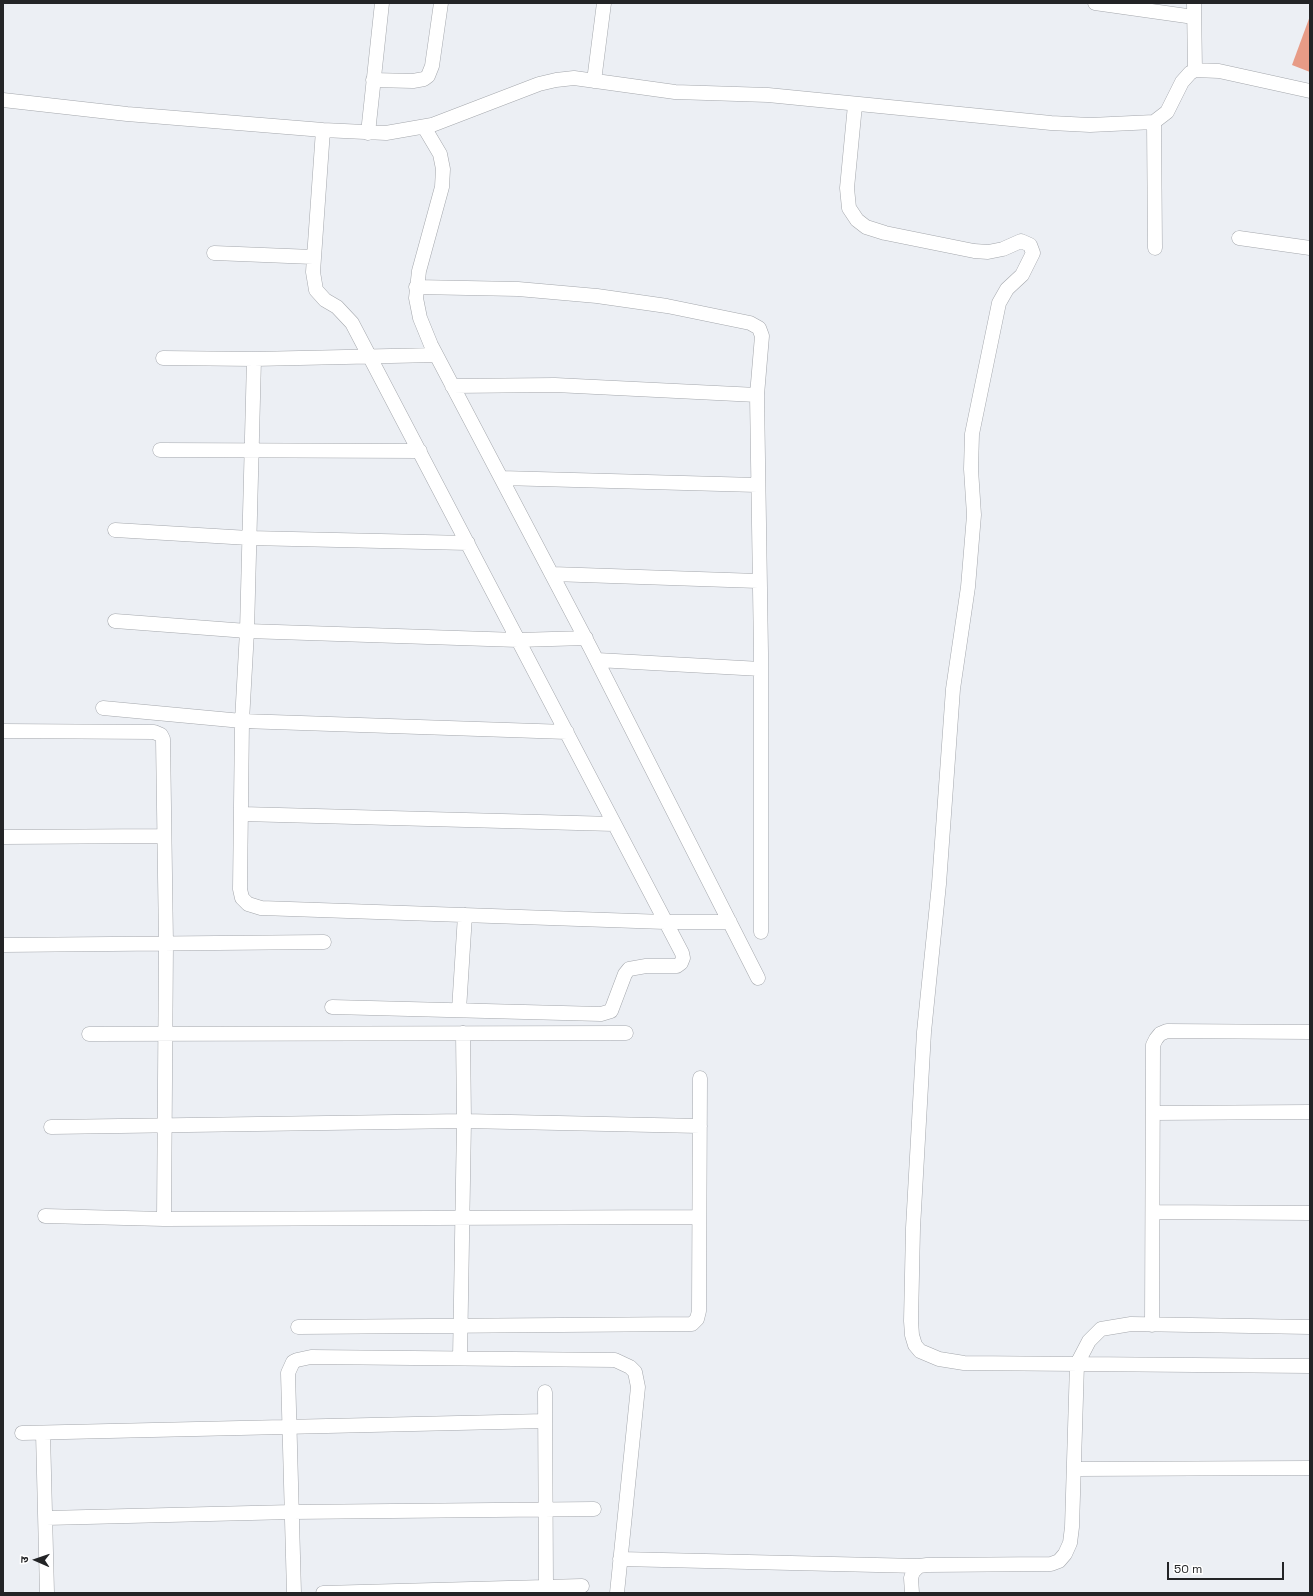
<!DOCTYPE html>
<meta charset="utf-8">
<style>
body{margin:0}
#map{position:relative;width:1313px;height:1596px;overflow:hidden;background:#eceff4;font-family:"Space Grotesk","Noto Sans Devanagari",sans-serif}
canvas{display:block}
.frame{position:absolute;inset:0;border:4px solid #232426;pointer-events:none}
.north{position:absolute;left:16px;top:1540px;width:40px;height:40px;-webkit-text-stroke:3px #fff;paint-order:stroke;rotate:272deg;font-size:11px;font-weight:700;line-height:16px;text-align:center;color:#232426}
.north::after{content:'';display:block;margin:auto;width:14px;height:18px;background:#232426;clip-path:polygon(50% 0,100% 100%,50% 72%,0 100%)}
.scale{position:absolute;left:1167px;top:1562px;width:117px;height:18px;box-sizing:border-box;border:2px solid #232426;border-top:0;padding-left:5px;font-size:12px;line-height:14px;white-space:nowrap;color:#232426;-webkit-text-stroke:3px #fff;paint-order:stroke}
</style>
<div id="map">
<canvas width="1313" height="1596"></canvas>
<div class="frame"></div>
<div class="north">उ</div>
<div class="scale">50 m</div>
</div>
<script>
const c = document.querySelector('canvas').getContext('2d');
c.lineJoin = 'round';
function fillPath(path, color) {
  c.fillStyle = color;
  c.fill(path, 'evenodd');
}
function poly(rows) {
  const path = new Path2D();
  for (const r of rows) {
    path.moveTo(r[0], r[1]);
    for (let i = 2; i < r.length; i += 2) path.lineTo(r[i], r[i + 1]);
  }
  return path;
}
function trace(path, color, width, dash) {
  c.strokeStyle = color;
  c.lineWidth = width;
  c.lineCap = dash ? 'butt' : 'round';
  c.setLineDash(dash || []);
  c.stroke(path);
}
fillPath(poly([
 [1310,16,1310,72,1292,65]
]), '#e79b86');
const minor = poly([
 [1095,3,1194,17],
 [1194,3,1195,70],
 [373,80,413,81,424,79,428,76,432,66,441,3],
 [594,81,604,3],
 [3,100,127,114,323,130,386,133,432,125,539,84,556,80,574,78,675,92,768,95,1051,123,1090,125,1154,122,1167,112,1182,82,1190,73,1195,70,1219,71,1310,91],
 [855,105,847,188,849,208,857,220,866,227,885,233,974,251,988,252,1003,249,1021,241,1030,245,1033,253,1022,275,1007,289,999,303,972,434,971,469,974,515,968,587,953,689,939,884,924,1032,913,1228,911,1321,912,1335,915,1345,920,1351,939,1359,964,1363,1310,1366],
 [1154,122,1155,248],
 [424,127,440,154,443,169,442,187,419,271,416,298,420,318,431,345,591,649,758,978],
 [323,130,313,272,316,290,325,300,337,307,352,323,682,953,683,958,681,963,677,966,646,966,629,969,625,974,611,1011,601,1014,332,1007],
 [368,133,382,3],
 [1239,238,1310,248],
 [214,253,313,257],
 [416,287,518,289,597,296,667,306,750,323,759,328,762,336,757,395,761,653,761,932],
 [163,358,254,359,436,355],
 [254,359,247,631,242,721,240,889,242,898,248,904,261,908,665,922,730,922],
 [452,386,555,385,757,395],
 [160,450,420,451],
 [501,478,757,485],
 [115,530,249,538,468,543],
 [552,574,758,581],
 [115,621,247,631,518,640,586,638],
 [597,660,761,669],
 [103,708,242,721,567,732],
 [3,731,154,732,161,735,163,739,166,943,164,1219],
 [242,814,614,824],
 [3,837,163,836],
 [3,945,324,942],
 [459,1010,465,915],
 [89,1034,626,1033],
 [1153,1113,1310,1112],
 [51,1127,464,1121,700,1126],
 [1153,1212,1310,1213],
 [45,1216,164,1219,699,1217],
 [1152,1325,1153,1045,1156,1039,1160,1034,1167,1031,1310,1032],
 [298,1327,692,1324,697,1319,699,1311,700,1078],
 [460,1358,464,1121,463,1033],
 [545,1392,546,1587],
 [22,1433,545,1421],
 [43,1433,47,1593],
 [1075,1469,1310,1468],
 [46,1518,292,1512,594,1509],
 [620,1559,919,1566],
 [294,1593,288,1373,293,1362,297,1360,311,1357,615,1360,630,1367,635,1372,638,1387,617,1593],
 [323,1593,582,1586],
 [912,1593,911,1578,913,1572,919,1566,927,1565,1051,1564,1059,1561,1065,1554,1070,1543,1072,1527,1077,1364,1089,1341,1101,1329,1131,1324,1310,1327]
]);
trace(minor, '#a4a7ac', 15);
trace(minor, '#fff', 14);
</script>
